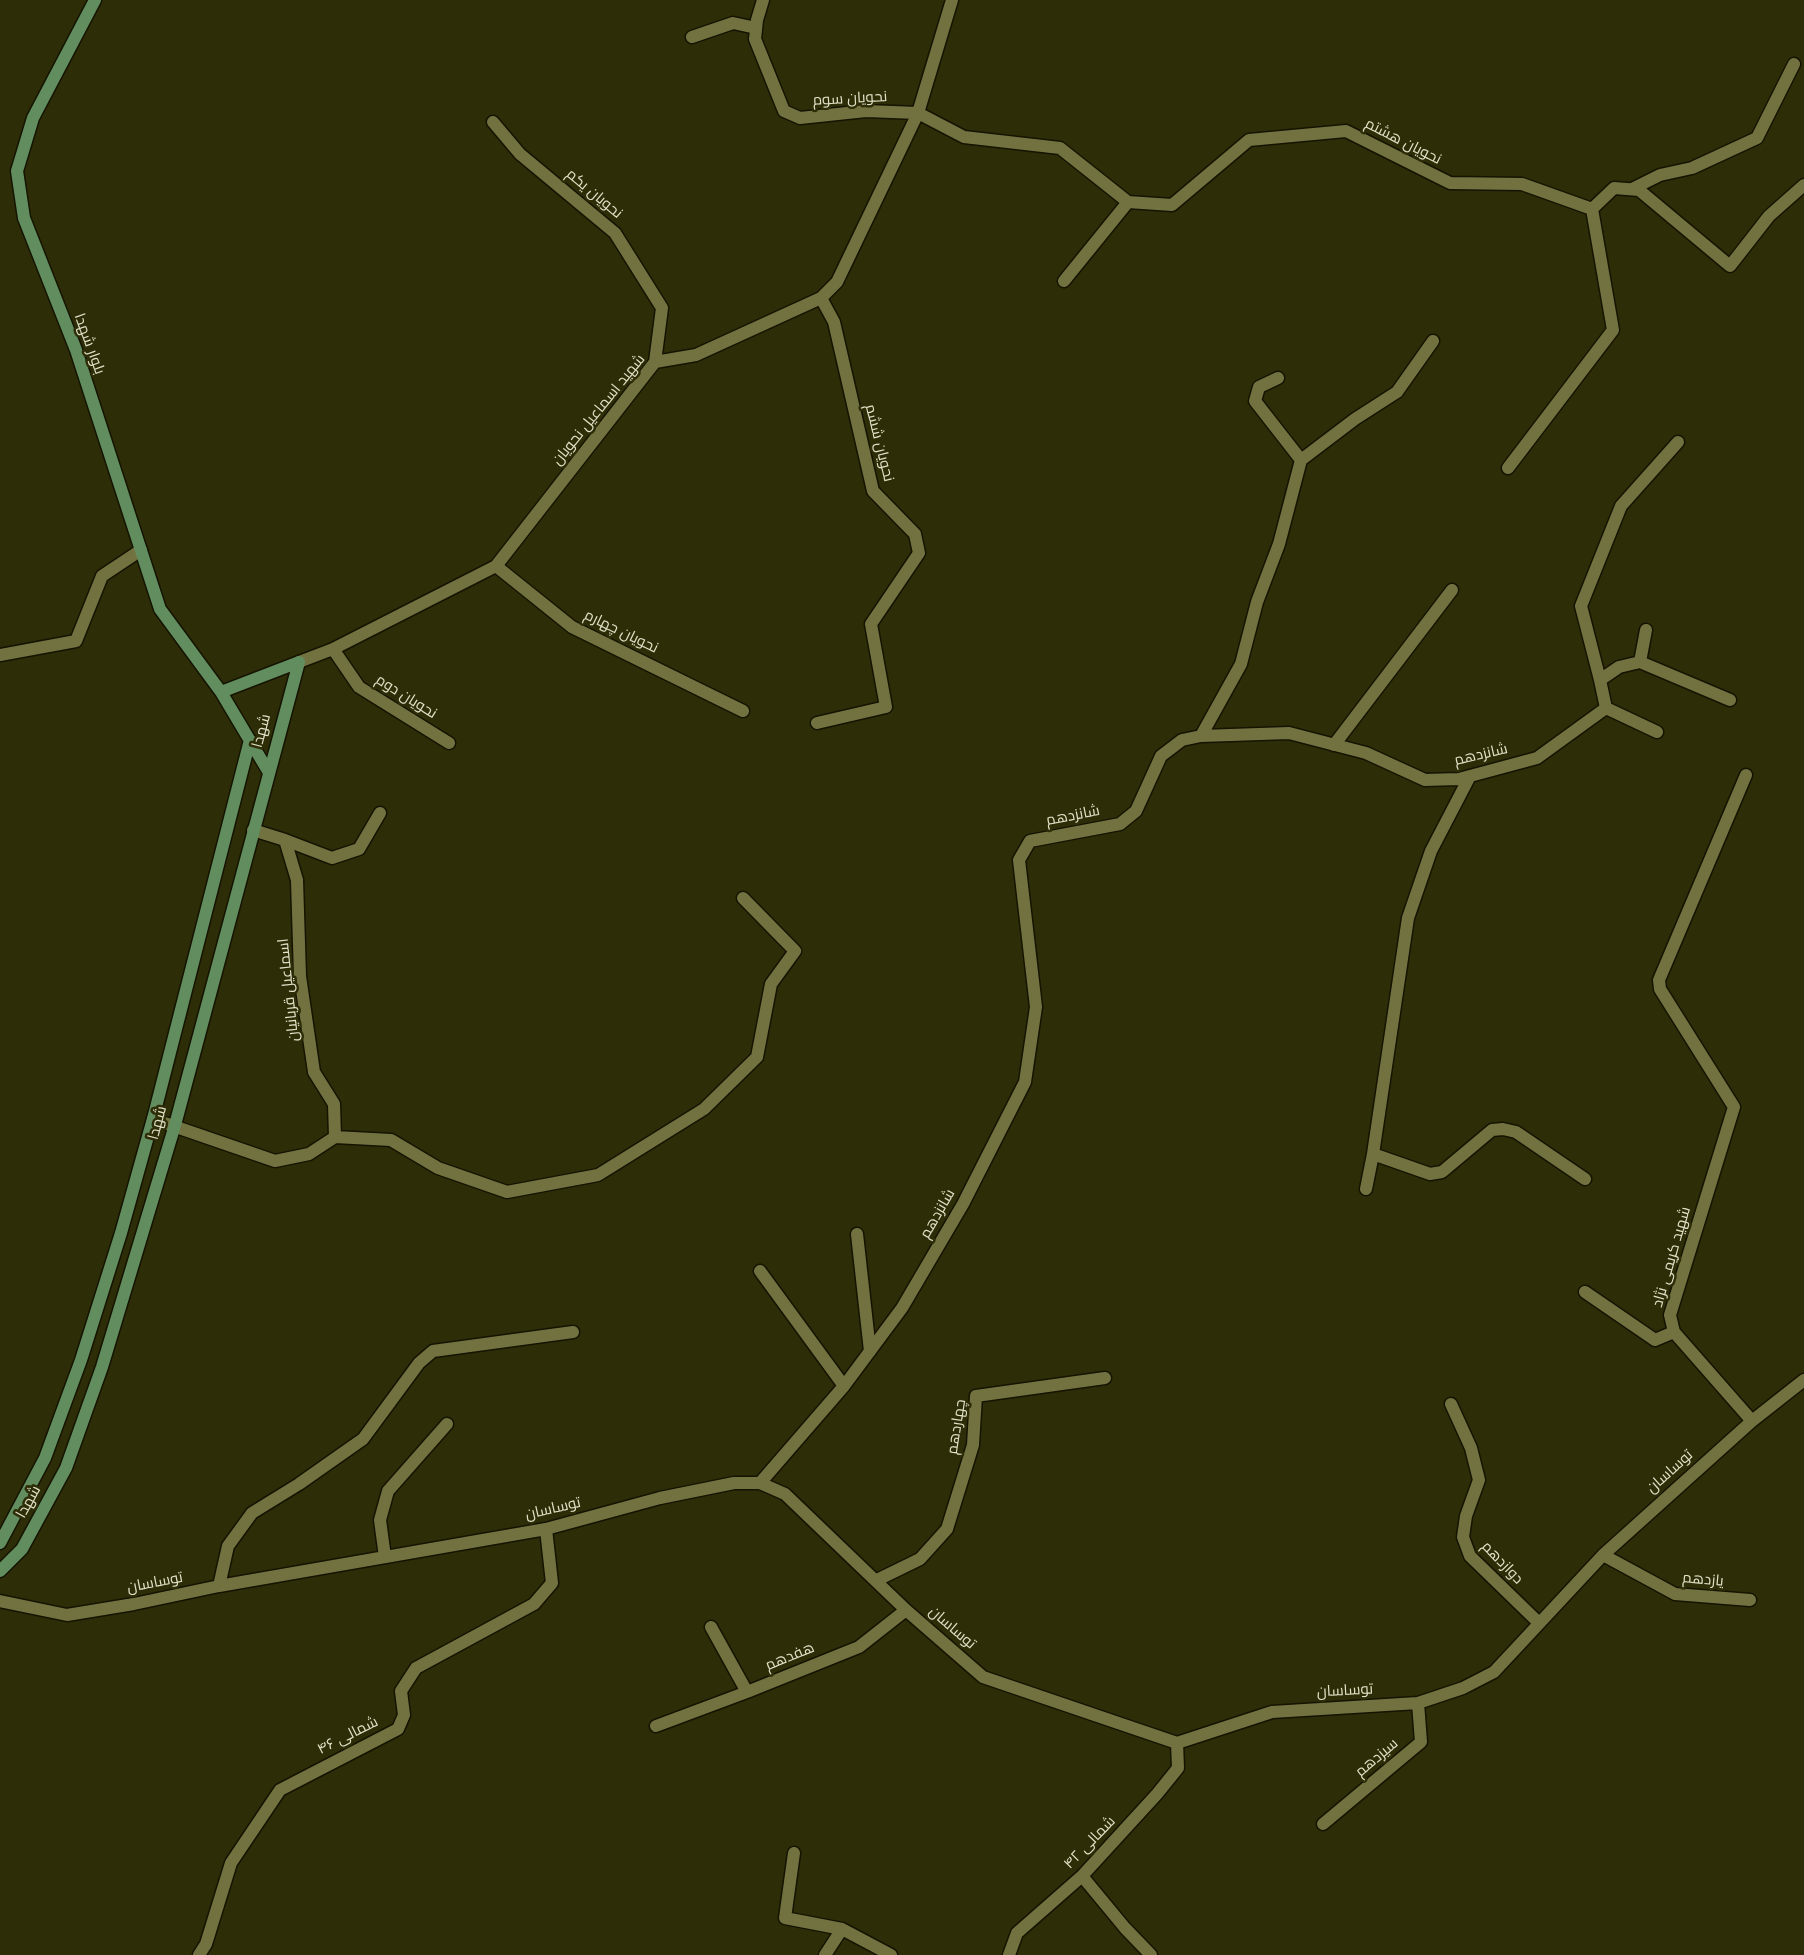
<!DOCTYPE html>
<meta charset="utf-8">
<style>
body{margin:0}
canvas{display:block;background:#2d2d07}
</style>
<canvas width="1804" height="1955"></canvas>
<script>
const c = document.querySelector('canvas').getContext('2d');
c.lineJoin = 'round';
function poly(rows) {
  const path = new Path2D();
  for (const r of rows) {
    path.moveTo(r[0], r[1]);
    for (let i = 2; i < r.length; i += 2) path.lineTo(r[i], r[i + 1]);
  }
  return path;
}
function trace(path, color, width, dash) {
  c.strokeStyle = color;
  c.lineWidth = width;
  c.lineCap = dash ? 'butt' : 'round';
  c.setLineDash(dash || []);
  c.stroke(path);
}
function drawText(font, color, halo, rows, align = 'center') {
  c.font = font + ' "DM Sans",Cairo,sans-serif';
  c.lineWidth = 5;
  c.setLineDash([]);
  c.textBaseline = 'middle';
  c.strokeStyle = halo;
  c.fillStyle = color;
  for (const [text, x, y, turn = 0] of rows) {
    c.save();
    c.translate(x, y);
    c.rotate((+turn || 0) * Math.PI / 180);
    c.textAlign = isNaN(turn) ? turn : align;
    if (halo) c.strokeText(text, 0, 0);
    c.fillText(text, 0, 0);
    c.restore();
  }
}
const service = poly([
 [1632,189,1660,175,1692,168,1757,138,1794,64],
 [496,566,572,627,743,711],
 [0,655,76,641,102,576,141,550],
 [857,1234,870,1351]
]);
const minor = poly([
 [763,0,757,20,755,39,784,111,800,118,866,111,918,113,964,137,1060,148,1128,202,1172,205,1249,140,1346,131,1450,183,1522,184,1592,209,1613,330,1508,468],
 [692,37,733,23,756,28],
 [493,122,520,154,615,233,662,308,655,362],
 [1592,209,1614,188,1639,190,1730,266,1769,216,1804,185],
 [1064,281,1128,202],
 [1278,378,1259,387,1255,401,1301,460],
 [333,649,359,687,449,743],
 [299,662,333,649,496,566,655,362,696,355,821,298,837,282,918,113,952,0],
 [1640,662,1646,630],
 [1600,680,1581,606,1621,506,1678,442],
 [1606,708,1657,732],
 [817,723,886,707,871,624,919,553,915,534,873,491,834,322,821,298],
 [1201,736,1241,664,1257,602,1279,544,1301,460,1355,419,1397,392,1433,341],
 [1334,745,1452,590],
 [1746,775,1659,980,1660,989,1734,1107,1670,1315,1674,1332,1752,1421],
 [253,830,285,840,297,880,300,976,314,1072,334,1104,335,1137],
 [285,840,332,858,359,849,380,813],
 [153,1119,275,1161,309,1154,335,1137,391,1140,438,1168,507,1192,598,1175,704,1109,757,1057,771,984,795,951,743,898],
 [1373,1154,1430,1174,1442,1172,1492,1130,1503,1129,1516,1132,1585,1179],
 [1366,1189,1373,1154,1408,918,1431,851,1470,776],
 [760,1271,844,1386],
 [1585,1292,1655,1340,1674,1332],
 [1451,1404,1471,1448,1479,1480,1466,1516,1463,1537,1470,1556,1539,1623],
 [760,1483,844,1386,902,1308,963,1204,1025,1082,1036,1007,1019,860,1030,841,1120,824,1136,811,1161,756,1182,740,1201,736,1289,733,1366,753,1425,780,1459,779,1537,758,1606,708,1600,680,1619,667,1640,662,1730,700],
 [1603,1555,1675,1594,1750,1600],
 [385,1557,380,1520,388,1491,447,1424],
 [877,1580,920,1559,947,1529,973,1445,976,1396,1105,1378],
 [219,1586,228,1546,252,1513,299,1484,363,1439,419,1363,433,1351,573,1332],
 [0,1601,67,1615,134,1604,219,1586,546,1529,660,1498,734,1483,760,1483,785,1494,906,1610,983,1677,1177,1743,1272,1712,1418,1703,1463,1688,1494,1672,1603,1555,1752,1421,1804,1380],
 [711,1627,747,1692,859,1647,906,1610],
 [656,1726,747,1692],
 [1323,1824,1421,1742,1418,1703],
 [794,1853,785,1918,842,1929,891,1955],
 [1082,1876,1125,1928,1151,1955],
 [199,1955,206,1944,231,1863,280,1790,398,1729,404,1715,401,1691,416,1668,534,1604,552,1583,546,1529],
 [825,1955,842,1929],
 [1009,1955,1017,1933,1082,1876,1157,1794,1178,1768,1177,1743]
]);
const secondary = poly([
 [95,0,33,118,17,171,24,218,76,350,160,609,221,692,268,771],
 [221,692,299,662],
 [0,1543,45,1458,81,1360,121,1233,154,1115,250,740],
 [0,1571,22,1549,66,1468,102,1367,175,1125,299,662]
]);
trace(service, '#151400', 15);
trace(minor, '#151400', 15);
trace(secondary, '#151400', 15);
trace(service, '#727241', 12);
trace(minor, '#727241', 12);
trace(secondary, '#628e5f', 12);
drawText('15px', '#e2e2c9', '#2d2d07', [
 ["نحویان سوم",850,99,-3],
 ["نحویان هشتم",1403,142,27],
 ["نحویان یکم",594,194,40],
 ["بلوار شهدا",89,344,70],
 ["شهید اسماعیل نحویان",599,410,-51],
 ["نحویان ششم",879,443,76],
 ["نحویان چهارم",621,632,26],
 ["نحویان دوم",406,697,32],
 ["شهدا",262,731,-75],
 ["شانزدهم",1481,755,-13],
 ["شانزدهم",1073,816,-11],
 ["اسماعیل قربانیان",289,990,-96],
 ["شهدا",158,1123,-75],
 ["شانزدهم",938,1214,-60],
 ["شهید کریمی نژاد",1672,1257,-74],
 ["چهاردهم",957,1427,-81],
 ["توساسان",1670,1472,-42],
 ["شهدا",29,1502,-61],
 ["توساسان",553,1509,-13],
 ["دوازدهم",1502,1563,46],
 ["یازدهم",1703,1580,5],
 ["توساسان",155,1583,-11],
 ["توساسان",952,1628,41],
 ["هفدهم",790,1657,-22],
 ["توساسان",1345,1691,-3],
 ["شمالی ۴۶",348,1736,-27],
 ["سیزدهم",1377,1758,-40],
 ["شمالی ۴۲",1090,1843,-46]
]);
</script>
